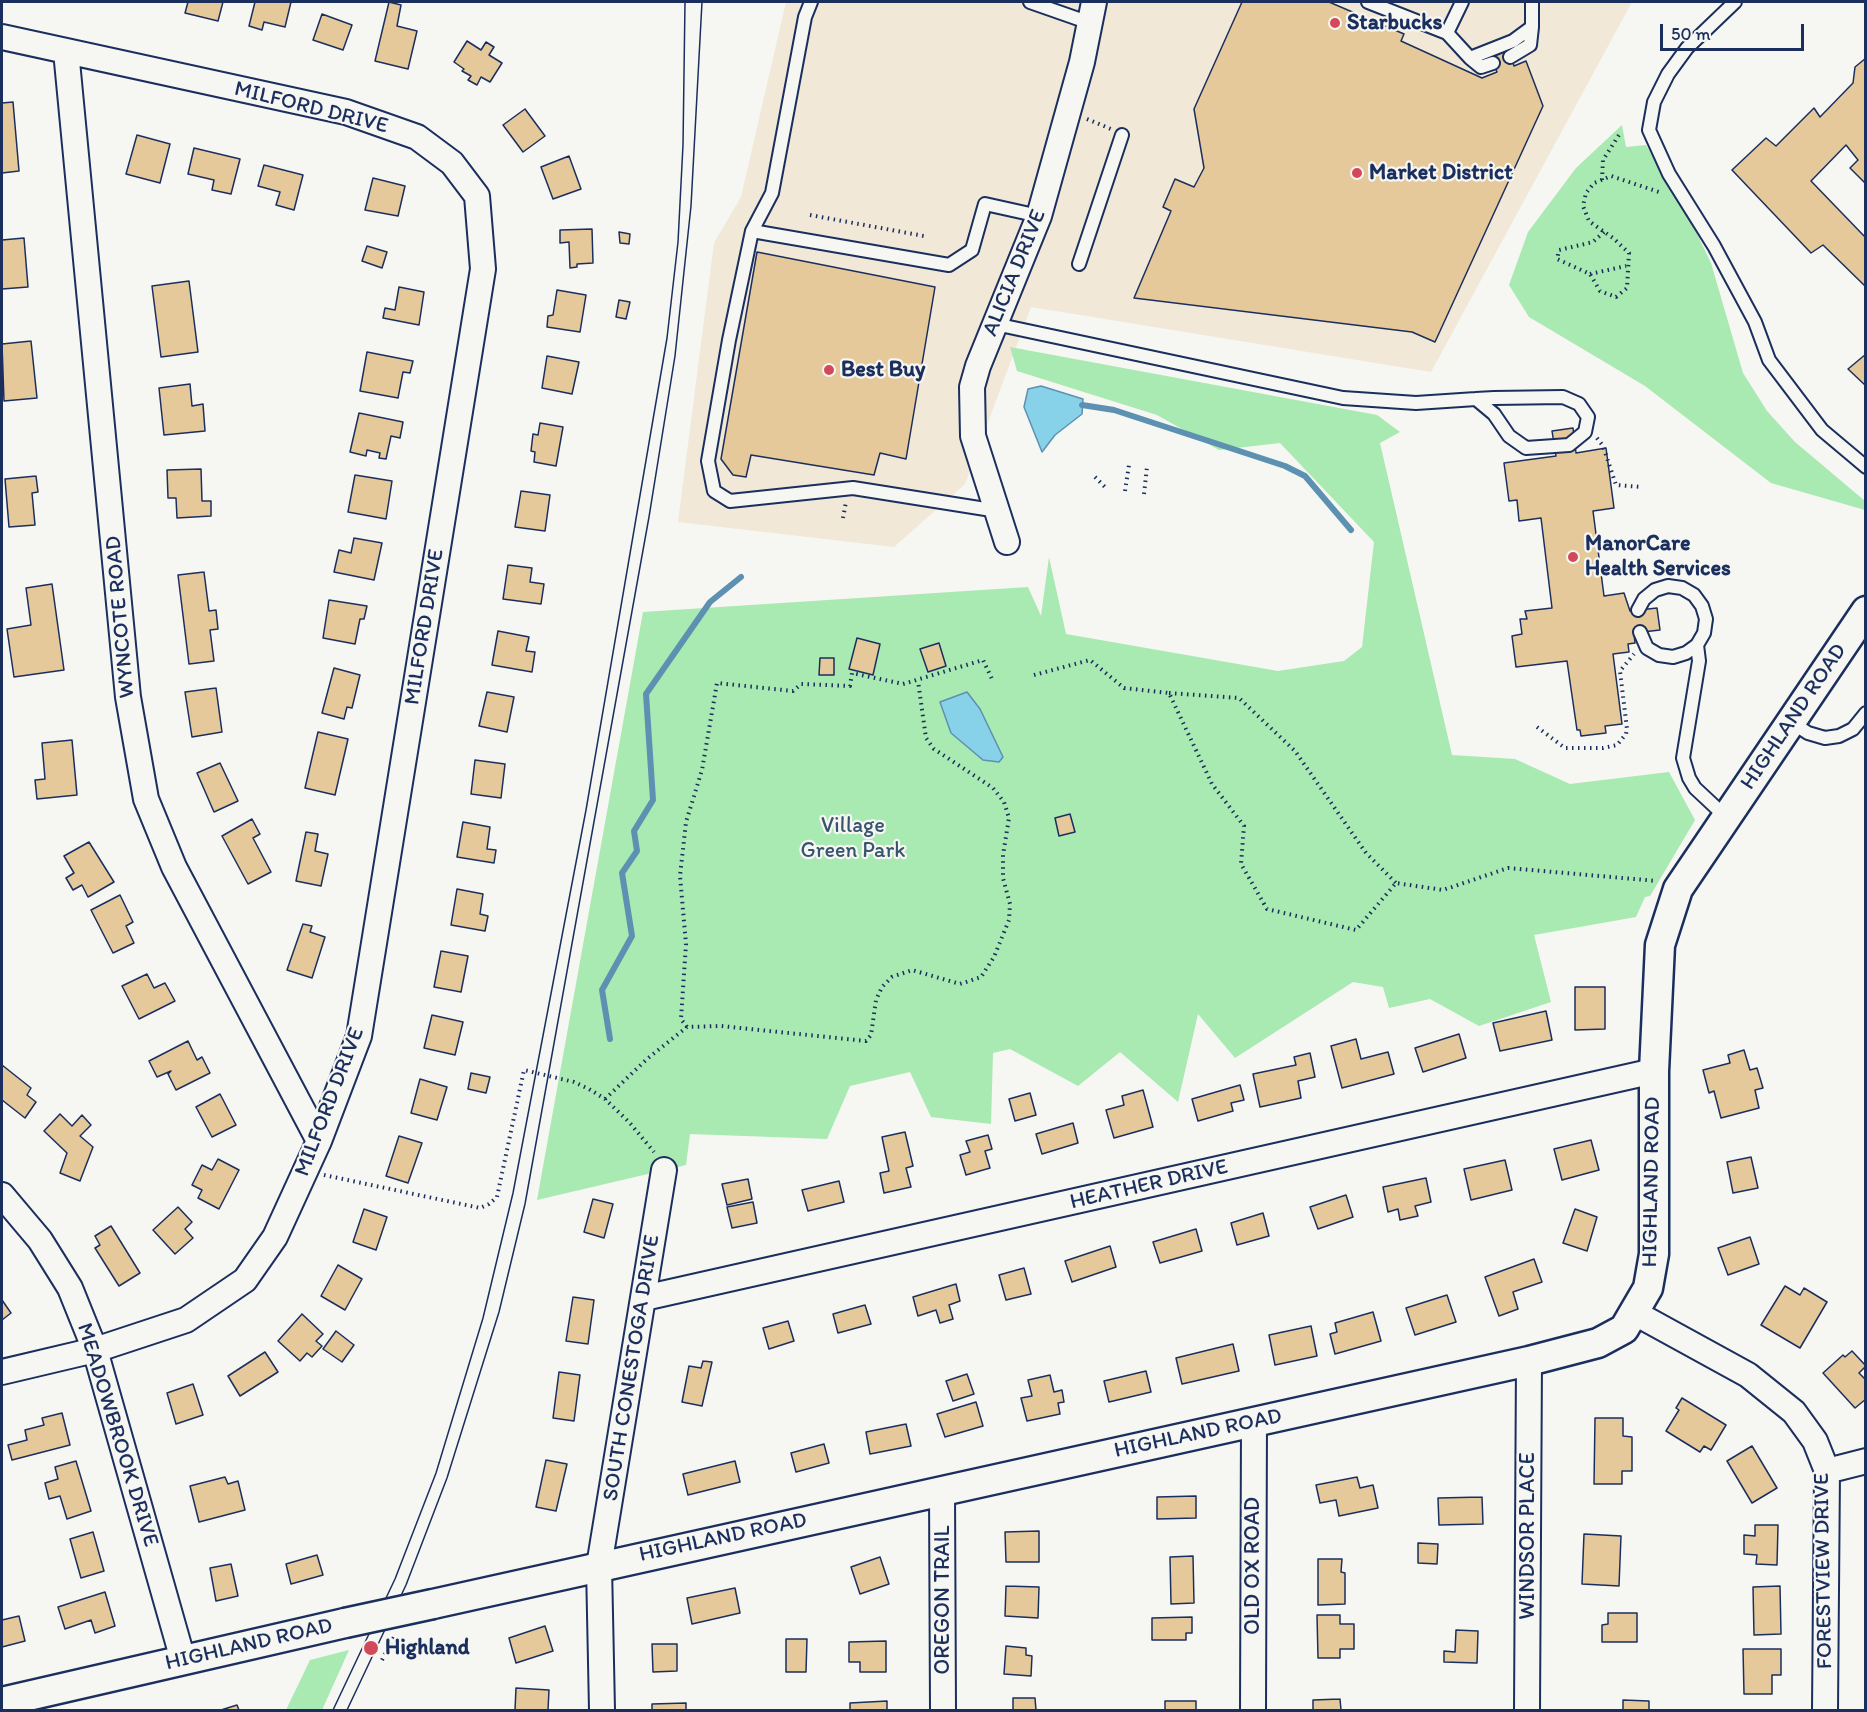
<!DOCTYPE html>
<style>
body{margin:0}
#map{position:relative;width:1867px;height:1712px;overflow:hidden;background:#f6f6f2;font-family:Itim,sans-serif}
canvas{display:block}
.frame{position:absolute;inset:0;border:3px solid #1b2f5e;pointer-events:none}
.scale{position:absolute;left:1660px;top:24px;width:144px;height:27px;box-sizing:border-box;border:3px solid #1b2f5e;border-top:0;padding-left:8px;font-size:18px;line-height:21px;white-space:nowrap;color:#1b2f5e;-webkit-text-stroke:4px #f6f6f2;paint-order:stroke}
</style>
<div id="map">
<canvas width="1867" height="1712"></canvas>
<div class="frame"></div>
<div class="scale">50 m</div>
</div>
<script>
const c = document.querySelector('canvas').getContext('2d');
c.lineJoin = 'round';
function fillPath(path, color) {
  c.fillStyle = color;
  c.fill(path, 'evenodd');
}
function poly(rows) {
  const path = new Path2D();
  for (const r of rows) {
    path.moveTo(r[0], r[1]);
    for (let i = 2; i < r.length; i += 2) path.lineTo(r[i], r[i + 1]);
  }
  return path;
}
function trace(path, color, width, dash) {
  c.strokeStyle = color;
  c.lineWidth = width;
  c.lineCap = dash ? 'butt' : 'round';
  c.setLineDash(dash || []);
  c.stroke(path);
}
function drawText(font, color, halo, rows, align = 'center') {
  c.font = font + ' Itim,sans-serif';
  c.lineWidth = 4.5;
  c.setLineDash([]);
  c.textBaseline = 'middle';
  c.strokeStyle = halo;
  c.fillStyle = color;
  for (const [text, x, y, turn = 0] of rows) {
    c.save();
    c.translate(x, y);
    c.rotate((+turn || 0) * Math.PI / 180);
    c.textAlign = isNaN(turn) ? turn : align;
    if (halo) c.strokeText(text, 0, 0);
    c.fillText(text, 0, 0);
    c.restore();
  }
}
fillPath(poly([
 [786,2,1632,2,1431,372,1031,307,965,484,894,547,678,522,714,243,741,197]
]), '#f1e8d8');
fillPath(poly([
 [1622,125,1626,147,1646,145,1688,215,1711,263,1743,373,1767,411,1795,442,1865,501,1865,510,1771,483,1645,386,1529,317,1509,285,1528,232,1576,168],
 [1010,347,1377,415,1400,432,1380,443,1452,755,1515,759,1570,784,1669,772,1695,820,1650,896,1645,897,1636,917,1534,935,1551,1002,1479,1026,1430,999,1389,1008,1383,987,1353,982,1235,1058,1198,1014,1178,1102,1120,1052,1078,1086,1010,1049,993,1053,991,1124,931,1117,910,1072,850,1086,827,1139,690,1134,686,1165,537,1200,643,612,1028,587,1041,616,1049,557,1066,634,1278,671,1344,661,1362,647,1374,542,1280,443,1219,450,1157,415,1017,371],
 [349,1650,322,1710,286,1710,310,1660]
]), '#a9e9b2');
const water = poly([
 [1041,386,1083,399,1082,414,1055,435,1042,452,1024,407,1028,389,1041,386],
 [967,692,980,709,1003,757,999,762,983,760,951,733,940,702,967,692]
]);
fillPath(water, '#88d2e9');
trace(water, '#5c91b1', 1.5);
trace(poly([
 [1082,405,1114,410,1285,466,1305,476,1351,530],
 [610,1039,602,990,632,936,622,873,637,851,634,831,653,800,646,694,710,602,741,577]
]), '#5c91b1', 6);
const building = poly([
 [188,2,223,2,218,21,185,13,188,2],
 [255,2,291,2,285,27,264,22,262,30,249,26,255,2],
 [389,2,401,5,397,26,417,31,408,69,375,61,389,2],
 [1242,2,1329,2,1404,34,1401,41,1482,78,1497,72,1490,54,1507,47,1514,66,1526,61,1543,106,1435,342,1412,332,1134,298,1171,211,1163,207,1175,179,1194,187,1204,168,1194,109,1242,2],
 [322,14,352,25,343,50,313,40,322,14],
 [467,41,481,50,486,42,494,47,489,55,502,63,490,82,481,77,477,85,468,80,471,76,462,71,464,69,454,62,467,41],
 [1866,58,1866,184,1850,168,1858,160,1846,145,1811,181,1866,238,1866,287,1823,245,1811,253,1732,170,1766,138,1776,146,1814,108,1820,117,1853,83,1855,67,1866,58],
 [13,102,19,171,2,173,2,103,13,102],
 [525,109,545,136,523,152,503,125,525,109],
 [137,135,170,144,160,183,126,174,137,135],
 [194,148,240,159,231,194,212,190,214,180,188,174,194,148],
 [569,156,581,189,553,199,541,167,569,156],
 [264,165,303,175,294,210,276,205,280,192,258,186,264,165],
 [373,178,405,186,398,216,365,210,373,178],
 [592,229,593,263,577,264,577,267,570,268,569,242,560,243,560,230,592,229],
 [619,232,630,234,629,244,620,243,619,232],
 [24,238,28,287,2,289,2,240,24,238],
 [367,246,387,252,382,268,362,261,367,246],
 [757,252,935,287,906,459,880,453,874,475,751,455,746,477,733,475,721,459,757,252],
 [189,281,198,352,161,357,152,286,189,281],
 [399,287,424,292,419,325,383,318,385,308,395,310,399,287],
 [557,290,586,295,580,332,547,327,548,316,553,315,557,290],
 [619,300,630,302,626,319,616,317,619,300],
 [31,341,37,398,4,401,2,344,31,341],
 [367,352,413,361,410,373,403,372,398,398,360,391,367,352],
 [1866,354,1866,386,1848,369,1866,354],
 [547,356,579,362,572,394,542,388,547,356],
 [190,384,192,406,203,404,205,431,164,435,159,388,190,384],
 [359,413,403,422,400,438,391,436,386,459,379,458,380,453,367,450,366,456,350,452,359,413],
 [540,423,563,427,556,466,534,462,535,452,531,451,533,434,538,435,540,423],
 [1573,428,1576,453,1606,448,1614,508,1593,511,1604,596,1624,593,1630,611,1657,608,1660,630,1634,633,1635,643,1628,644,1629,652,1613,654,1622,724,1605,726,1606,733,1581,736,1580,730,1577,730,1567,661,1516,667,1512,636,1522,634,1520,619,1527,619,1525,611,1552,608,1541,518,1519,521,1517,500,1509,501,1504,463,1556,456,1552,431,1573,428],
 [201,469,202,501,211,501,211,516,177,518,176,498,168,498,167,470,201,469],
 [355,475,392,481,386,519,348,512,355,475],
 [36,476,38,492,32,493,35,525,9,527,5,479,36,476],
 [521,491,550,495,545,531,515,527,521,491],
 [354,538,382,543,374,580,334,572,339,550,351,553,354,538],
 [508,565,532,568,530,582,544,584,541,604,503,599,508,565],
 [204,572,209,611,216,610,218,629,210,630,214,661,189,664,178,575,204,572],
 [52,584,64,670,14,677,7,629,31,625,26,588,52,584],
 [329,600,367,606,364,619,360,619,355,644,323,638,329,600],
 [498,631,529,637,526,651,535,652,532,672,492,665,498,631],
 [857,638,880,644,873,675,849,669,857,638],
 [939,643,946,666,928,672,920,649,939,643],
 [820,658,834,658,834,675,819,675,820,658],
 [334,668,360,675,352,708,347,707,344,719,322,713,334,668],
 [216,688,222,732,192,737,185,692,216,688],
 [487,692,514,697,507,732,479,726,487,692],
 [318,732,348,739,335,795,305,788,318,732],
 [72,740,77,795,37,799,35,780,45,779,42,743,72,740],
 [475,760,505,764,501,798,471,794,475,760],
 [220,763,238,801,214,812,197,773,220,763],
 [1070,814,1075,832,1059,836,1055,818,1070,814],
 [252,819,260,834,253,838,271,872,248,884,222,836,252,819],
 [463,822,490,827,487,849,496,850,494,863,457,857,463,822],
 [306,832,318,834,315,851,328,854,321,886,296,881,306,832],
 [89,842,114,882,88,897,82,885,73,890,66,878,74,873,64,856,89,842],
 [457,889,483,894,480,914,488,916,485,931,451,925,457,889],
 [120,895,133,922,126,926,134,943,113,953,91,910,120,895],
 [303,924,312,926,310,932,325,937,312,978,287,970,303,924],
 [441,951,468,956,461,992,434,987,441,951],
 [147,974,154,988,165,983,175,1001,139,1019,122,986,147,974],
 [1575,987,1605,987,1605,1029,1575,1030,1575,987],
 [1546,1011,1552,1040,1500,1051,1493,1023,1546,1011],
 [432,1015,463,1022,455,1055,424,1048,432,1015],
 [1459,1034,1466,1058,1423,1072,1415,1048,1459,1034],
 [1356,1039,1361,1059,1388,1052,1394,1074,1342,1088,1331,1046,1356,1039],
 [188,1041,197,1060,202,1057,210,1073,176,1090,168,1074,171,1071,157,1077,149,1061,188,1041],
 [1744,1050,1750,1070,1757,1068,1763,1088,1755,1090,1759,1108,1721,1118,1714,1091,1709,1093,1703,1070,1730,1063,1728,1055,1744,1050],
 [1310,1053,1315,1077,1298,1081,1301,1098,1260,1107,1253,1074,1296,1065,1294,1057,1310,1053],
 [2,1065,31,1088,27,1095,36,1102,25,1118,2,1100,2,1065],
 [471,1073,490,1077,486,1093,468,1089,471,1073],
 [420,1079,447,1087,437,1120,411,1113,420,1079],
 [1240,1085,1244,1100,1231,1103,1233,1111,1198,1121,1192,1099,1240,1085],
 [1143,1090,1153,1127,1114,1138,1106,1110,1124,1105,1122,1096,1143,1090],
 [1030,1093,1036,1115,1015,1121,1009,1099,1030,1093],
 [220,1094,236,1125,212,1137,196,1107,220,1094],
 [60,1114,72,1126,82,1115,91,1125,80,1136,93,1147,80,1181,60,1173,67,1153,44,1131,60,1114],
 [1073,1123,1078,1143,1042,1154,1036,1134,1073,1123],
 [905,1132,913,1166,906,1168,911,1187,884,1193,880,1173,889,1171,882,1137,905,1132],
 [988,1135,992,1149,985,1151,990,1168,966,1175,960,1155,970,1152,966,1141,988,1135],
 [399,1136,422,1143,408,1183,386,1176,399,1136],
 [1591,1140,1599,1170,1562,1180,1554,1149,1591,1140],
 [1751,1157,1758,1188,1733,1193,1727,1162,1751,1157],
 [218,1159,239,1170,219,1209,198,1198,202,1190,192,1185,202,1165,212,1170,218,1159],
 [1505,1160,1512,1190,1471,1200,1464,1169,1505,1160],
 [1426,1178,1431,1202,1415,1206,1418,1216,1400,1220,1398,1209,1388,1212,1383,1187,1426,1178],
 [748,1179,752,1199,727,1205,722,1184,748,1179],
 [839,1181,844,1202,808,1211,802,1190,839,1181],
 [1346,1195,1353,1217,1318,1229,1310,1207,1346,1195],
 [593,1199,613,1204,604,1238,584,1232,593,1199],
 [753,1202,757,1223,732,1228,727,1207,753,1202],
 [178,1207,192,1222,185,1229,193,1238,175,1254,153,1230,178,1207],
 [364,1209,387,1217,376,1250,353,1242,364,1209],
 [1575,1209,1597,1217,1587,1251,1563,1243,1575,1209],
 [1263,1213,1269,1236,1237,1245,1231,1223,1263,1213],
 [111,1226,140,1273,119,1286,95,1248,100,1245,95,1236,111,1226],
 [1196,1229,1202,1251,1160,1263,1153,1242,1196,1229],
 [1750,1237,1759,1264,1728,1275,1718,1248,1750,1237],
 [1110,1246,1116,1267,1072,1282,1065,1261,1110,1246],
 [1534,1259,1542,1282,1513,1292,1518,1309,1499,1316,1485,1277,1534,1259],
 [338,1265,362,1279,345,1310,321,1296,338,1265],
 [1024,1268,1031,1294,1006,1300,999,1275,1024,1268],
 [956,1284,960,1301,949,1305,953,1319,940,1323,936,1310,918,1316,913,1297,956,1284],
 [1785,1286,1800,1295,1804,1288,1827,1302,1800,1348,1761,1325,1785,1286],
 [1447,1295,1456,1322,1415,1335,1406,1308,1447,1295],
 [573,1297,594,1300,588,1344,566,1341,573,1297],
 [2,1300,11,1313,2,1320,2,1300],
 [865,1305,871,1324,838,1333,833,1314,865,1305],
 [1373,1312,1381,1341,1335,1354,1330,1334,1337,1332,1335,1323,1373,1312],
 [302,1314,323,1334,316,1341,322,1346,312,1357,307,1353,300,1361,278,1341,302,1314],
 [788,1321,794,1341,769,1349,763,1328,788,1321],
 [1311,1326,1317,1356,1275,1365,1269,1335,1311,1326],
 [336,1331,354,1345,342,1362,323,1349,336,1331],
 [1233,1344,1239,1371,1182,1384,1176,1358,1233,1344],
 [1852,1351,1866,1366,1859,1373,1866,1380,1866,1399,1855,1408,1823,1373,1843,1355,1845,1357,1852,1351],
 [265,1352,278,1372,240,1396,228,1376,265,1352],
 [703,1361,712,1362,702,1406,682,1402,689,1366,701,1368,703,1361],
 [1146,1371,1151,1392,1109,1402,1104,1381,1146,1371],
 [559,1372,580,1375,574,1421,553,1418,559,1372],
 [967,1374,974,1394,953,1401,946,1381,967,1374],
 [1050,1375,1054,1392,1062,1390,1064,1402,1058,1403,1060,1414,1027,1421,1021,1398,1032,1396,1028,1380,1050,1375],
 [193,1384,203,1415,176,1424,167,1393,193,1384],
 [1682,1398,1726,1425,1711,1450,1704,1446,1700,1452,1666,1431,1679,1410,1676,1408,1682,1398],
 [976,1402,983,1426,945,1437,937,1414,976,1402],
 [62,1413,70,1445,12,1460,8,1445,27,1440,25,1430,44,1425,42,1418,62,1413],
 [1595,1418,1623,1418,1623,1436,1632,1437,1632,1471,1622,1471,1622,1484,1594,1484,1595,1418],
 [906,1424,911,1446,870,1454,866,1432,906,1424],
 [824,1444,829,1463,796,1472,791,1453,824,1444],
 [1752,1446,1777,1488,1752,1503,1727,1461,1752,1446],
 [546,1460,567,1464,556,1511,536,1507,546,1460],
 [76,1461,91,1511,67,1519,60,1496,49,1499,45,1483,58,1479,55,1467,76,1461],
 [735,1461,740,1482,688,1495,683,1474,735,1461],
 [225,1477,228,1484,238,1481,245,1510,199,1522,190,1486,225,1477],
 [1357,1477,1360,1488,1373,1485,1378,1508,1339,1516,1336,1500,1320,1503,1316,1485,1357,1477],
 [1196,1496,1196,1518,1157,1519,1157,1497,1196,1496],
 [1482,1497,1483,1524,1439,1525,1438,1498,1482,1497],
 [1755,1525,1778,1525,1777,1565,1756,1564,1757,1555,1744,1554,1744,1535,1755,1536,1755,1525],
 [1039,1531,1039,1562,1006,1562,1005,1532,1039,1531],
 [93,1532,104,1571,81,1578,70,1539,93,1532],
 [1584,1534,1621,1536,1619,1586,1582,1584,1584,1534],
 [1418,1543,1438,1544,1437,1564,1418,1563,1418,1543],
 [317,1555,323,1575,291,1584,286,1564,317,1555],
 [1193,1556,1194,1603,1171,1604,1170,1557,1193,1556],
 [880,1557,889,1584,860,1594,851,1567,880,1557],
 [1318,1559,1342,1559,1341,1572,1345,1573,1345,1604,1318,1605,1318,1559],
 [231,1564,238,1596,216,1601,210,1568,231,1564],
 [1006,1586,1039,1587,1038,1618,1005,1616,1006,1586],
 [1780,1586,1781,1634,1754,1635,1753,1587,1780,1586],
 [735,1588,740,1613,692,1624,687,1598,735,1588],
 [105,1592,115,1626,95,1633,91,1620,65,1629,58,1607,105,1592],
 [1608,1613,1637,1613,1637,1642,1602,1642,1602,1625,1608,1624,1608,1613],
 [1317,1615,1340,1615,1340,1624,1354,1624,1354,1649,1340,1649,1340,1658,1318,1658,1317,1615],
 [19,1616,25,1641,2,1647,2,1620,19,1616],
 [1192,1617,1192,1633,1186,1633,1186,1640,1152,1640,1152,1618,1192,1617],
 [545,1626,553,1651,516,1663,509,1638,545,1626],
 [1456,1630,1478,1631,1477,1663,1444,1662,1444,1651,1455,1652,1456,1630],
 [786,1639,807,1639,806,1672,786,1672,786,1639],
 [886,1641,886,1672,860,1672,860,1662,849,1662,849,1642,886,1641],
 [652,1644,677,1644,677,1671,653,1672,652,1644],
 [1006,1646,1026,1648,1026,1655,1032,1656,1031,1676,1004,1674,1006,1646],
 [1743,1649,1781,1649,1781,1675,1772,1675,1772,1694,1744,1694,1743,1649],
 [516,1688,549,1690,548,1710,515,1710,516,1688],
 [1013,1698,1035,1698,1036,1710,1013,1710,1013,1698],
 [1340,1699,1341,1710,1313,1710,1313,1700,1340,1699],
 [1623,1700,1649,1701,1649,1710,1623,1710,1623,1700],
 [887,1701,887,1710,850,1710,850,1703,887,1701],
 [1165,1701,1196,1701,1196,1710,1165,1710,1165,1701],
 [686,1703,686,1710,652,1710,652,1704,686,1703],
 [237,1705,239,1710,221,1710,237,1705]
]);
fillPath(building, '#e5c99a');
trace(building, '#1b2f5e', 1.5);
const service = poly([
 [1030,2,1090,23],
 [1368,2,1447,33,1462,2],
 [1735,2,1687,48,1668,74,1654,102,1649,130,1669,174,1714,246,1755,322,1769,360,1822,430,1866,467],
 [1447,33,1470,58,1513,41,1532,27,1532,2],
 [1510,57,1530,45,1532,27],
 [1470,58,1481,67,1493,63],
 [752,231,772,193,805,17,811,2],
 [1079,264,1122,135],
 [995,324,1343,398,1416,403,1476,399,1494,398,1563,397,1579,404,1588,417,1585,432,1569,445,1526,448,1509,436,1494,414,1476,399],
 [998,511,853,488,730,501,714,491,708,461,729,340,752,231,949,265,972,250,985,204,1039,216],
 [1638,610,1644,599,1655,590,1668,586,1682,588,1694,595,1702,606,1706,619,1704,633,1697,645,1686,653,1673,657,1659,655,1647,648,1640,632],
 [1697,645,1699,661,1683,758,1689,778,1695,788,1726,817],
 [1791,722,1808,733,1825,738,1839,736,1853,729,1866,713]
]);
const minor = poly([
 [2,37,346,112,417,137,452,163,477,196,483,269,359,1036,319,1141,275,1237,245,1280,186,1320,95,1350,2,1372],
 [66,51,128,697,146,799,174,867,319,1141],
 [1007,542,973,436,972,387,978,366,1039,216,1082,62,1094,2],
 [2,1195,40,1240,70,1288,95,1350,183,1660],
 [644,1298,1654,1071],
 [1635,1313,1748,1375,1794,1412,1815,1441,1827,1471,1825,1710],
 [1827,1471,1866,1461],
 [942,1490,943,1710],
 [602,1710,599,1566,664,1170],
 [1253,1710,1254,1422],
 [1527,1710,1529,1361]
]);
const tertiary = poly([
 [433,1604,1529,1361,1598,1343,1624,1329,1648,1288,1654,1254,1654,1071,1660,945,1678,889,1866,611],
 [2,1702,345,1623]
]);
trace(service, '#1b2f5e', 16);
trace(minor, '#1b2f5e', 28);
trace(tertiary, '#1b2f5e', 33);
trace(poly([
 [1087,119,1111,129],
 [1602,180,1603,160,1619,135],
 [810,215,924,236],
 [1604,232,1593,242,1559,250,1557,259,1590,274,1600,291,1616,297,1627,288,1629,253,1613,238,1600,229,1589,221,1583,206,1586,193,1594,183,1611,176,1662,193],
 [1590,274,1626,266],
 [1597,438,1603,446,1616,485,1642,487],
 [1095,477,1107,489],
 [1125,491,1129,465],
 [1144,494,1147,467],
 [843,518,846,502],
 [1034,675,1090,660,1124,688,1169,693,1212,784,1244,826,1241,864,1267,909,1356,930,1396,883,1443,890,1508,868,1657,881],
 [1169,693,1239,698,1295,751,1366,853,1396,883],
 [1537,727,1565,748,1603,748,1617,745,1626,734,1627,729,1620,671,1634,654],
 [687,1027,681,1019,686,944,680,876,686,822,702,770,717,683,793,691,801,684,850,686,852,673,903,684,983,660,992,679],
 [605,1099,647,1059,687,1027,721,1026,866,1041,871,1035,876,1000,882,987,892,977,912,970,960,984,981,977,994,957,1009,920,1010,904,1003,878,1003,855,1009,818,1004,802,993,788,934,749,926,738,918,681],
 [324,1175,480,1208,489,1204,497,1197,524,1070,574,1082,589,1089,605,1099,629,1122,654,1152],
 [382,1660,394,1637]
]), '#1b2f5e', 4, [1.5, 4.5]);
trace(service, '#f6f6f2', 12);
trace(minor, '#f6f6f2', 24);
trace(tertiary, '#f6f6f2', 28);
trace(poly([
 [333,1710,395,1579,436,1473,483,1318,513,1193,586,810,667,338,678,242,683,145,685,2],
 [347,1710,406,1585,447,1478,499,1312,525,1204,649,517,675,356,691,206,702,2]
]), '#1b2f5e', 1.5);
const tertiaryBridge = poly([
 [345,1623,433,1604]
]);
trace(tertiaryBridge, '#1b2f5e', 33, []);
trace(tertiaryBridge, '#f6f6f2', 28);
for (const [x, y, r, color] of [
 [1335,23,6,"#d1495b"],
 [1357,173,6,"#d1495b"],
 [829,370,6,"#d1495b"],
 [1573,557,6,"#d1495b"],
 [371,1648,8,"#d1495b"]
]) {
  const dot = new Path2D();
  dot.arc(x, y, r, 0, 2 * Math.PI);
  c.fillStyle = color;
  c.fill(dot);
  trace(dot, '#f6f6f2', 2);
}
drawText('bold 22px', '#1b2f5e', '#f6f6f2', [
 ["Starbucks",1347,23],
 ["Market District",1369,173],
 ["Best Buy",841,370],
 ["ManorCare",1585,544],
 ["Health Services",1585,569],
 ["Highland",385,1648]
], 'left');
drawText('22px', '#1b2f5e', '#f6f6f2', [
 ["MILFORD DRIVE",311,108,14],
 ["ALICIA DRIVE",1015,273,-68],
 ["WYNCOTE ROAD",121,617,-95],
 ["MILFORD DRIVE",425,627,-81],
 ["HIGHLAND ROAD",1794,717,-56],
 ["MILFORD DRIVE",330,1102,-69],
 ["HIGHLAND ROAD",1652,1182,-89],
 ["HEATHER DRIVE",1149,1185,-13],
 ["SOUTH CONESTOGA DRIVE",632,1368,-81],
 ["HIGHLAND ROAD",1198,1434,-12],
 ["MEADOWBROOK DRIVE",117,1435,73],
 ["WINDSOR PLACE",1528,1536,-90],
 ["HIGHLAND ROAD",723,1538,-12],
 ["OLD OX ROAD",1253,1566,-90],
 ["FORESTVIEW DRIVE",1824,1571,-91],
 ["OREGON TRAIL",943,1600,-90],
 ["HIGHLAND ROAD",249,1645,-13]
]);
drawText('22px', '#37546f', '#f6f6f2', [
 ["Village",853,826],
 ["Green Park",853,851]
]);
</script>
